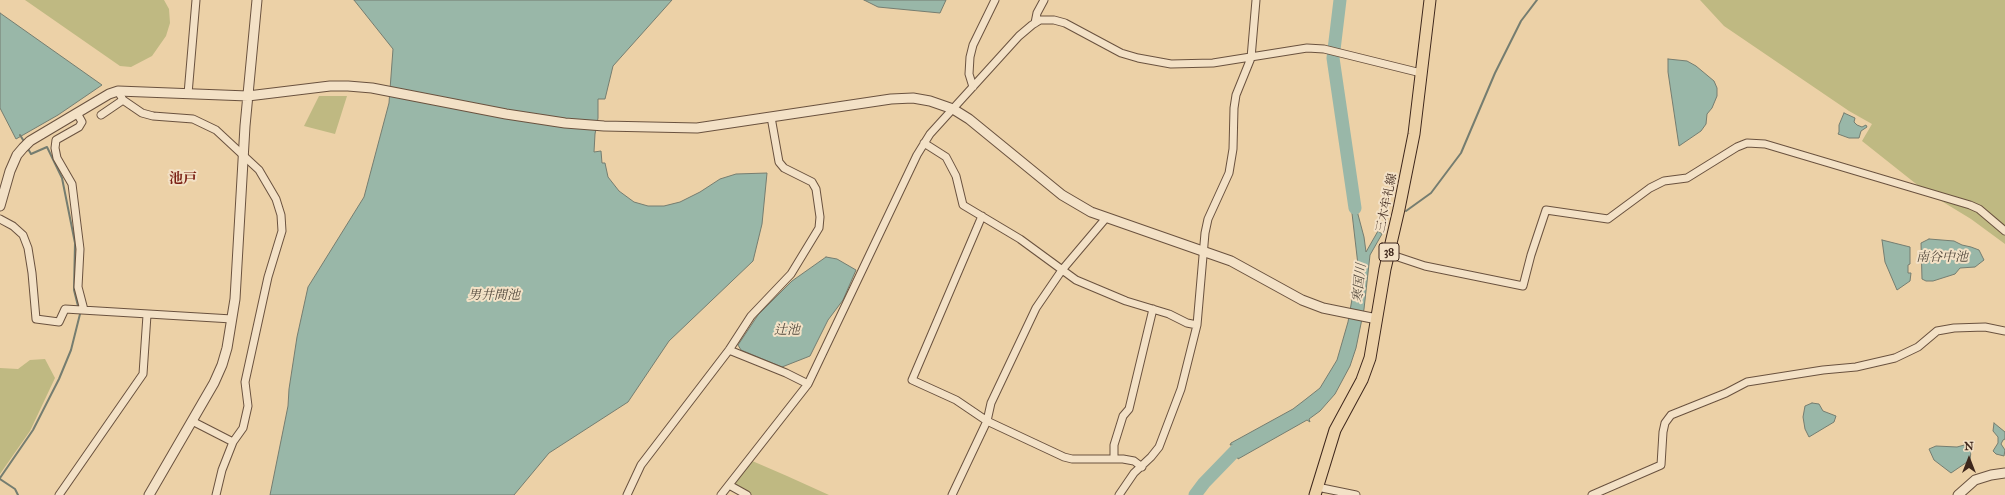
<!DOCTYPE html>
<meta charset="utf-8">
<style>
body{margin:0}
#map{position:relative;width:2005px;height:495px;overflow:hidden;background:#ecd1a7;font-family:"IM FELL Great Primer",serif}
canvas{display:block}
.north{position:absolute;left:1949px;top:439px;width:40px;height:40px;-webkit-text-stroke:3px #f3e1c6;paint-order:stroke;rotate:0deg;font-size:11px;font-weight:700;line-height:16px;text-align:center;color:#3e271c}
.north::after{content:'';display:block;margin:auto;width:14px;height:18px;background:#3e271c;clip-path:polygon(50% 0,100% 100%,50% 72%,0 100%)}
</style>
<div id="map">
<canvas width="2005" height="495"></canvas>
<div class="north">N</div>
</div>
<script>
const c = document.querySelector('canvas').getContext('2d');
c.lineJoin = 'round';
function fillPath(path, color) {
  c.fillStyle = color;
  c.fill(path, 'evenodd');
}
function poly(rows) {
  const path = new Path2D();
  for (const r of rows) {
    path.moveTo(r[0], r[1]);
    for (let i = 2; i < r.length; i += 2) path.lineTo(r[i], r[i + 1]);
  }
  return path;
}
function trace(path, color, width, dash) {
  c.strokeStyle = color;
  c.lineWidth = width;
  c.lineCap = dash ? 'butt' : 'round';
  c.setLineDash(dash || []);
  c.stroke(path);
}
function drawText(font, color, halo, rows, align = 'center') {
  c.font = font + ' "IM FELL Great Primer","Noto Serif JP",serif';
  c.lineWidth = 4;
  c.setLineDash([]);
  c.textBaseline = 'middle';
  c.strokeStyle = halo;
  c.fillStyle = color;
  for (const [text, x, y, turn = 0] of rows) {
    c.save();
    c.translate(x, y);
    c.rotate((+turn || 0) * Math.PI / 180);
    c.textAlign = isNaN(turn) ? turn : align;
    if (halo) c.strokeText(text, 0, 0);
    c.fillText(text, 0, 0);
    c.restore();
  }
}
fillPath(poly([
 [25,0,164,0,169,9,170,23,166,36,152,56,131,67,120,66],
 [1700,0,2005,0,2005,244,1971,219,1925,191,1862,141,1872,124,1849,111,1724,26],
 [319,96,347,96,335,134,304,126],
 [45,359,55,378,30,431,0,474,0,368,18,369,30,360],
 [750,460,787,476,829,495,751,495,730,485]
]), '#bfb982');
const water = poly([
 [354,0,672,0,613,66,605,99,598,99,598,118,595,134,594,152,601,151,602,163,605,163,608,177,619,191,634,202,648,206,664,206,680,202,700,192,720,179,736,174,767,173,762,224,753,261,669,341,628,402,549,453,514,495,270,495,288,406,289,389,297,337,308,287,364,197,389,103,393,49,354,0],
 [864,0,946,0,940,13,878,7,864,0],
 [0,13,102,85,58,115,16,139,0,108,0,13],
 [1668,59,1687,61,1696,66,1714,81,1717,88,1717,96,1712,108,1707,114,1706,124,1701,131,1679,146,1668,72,1668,59],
 [1844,113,1855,118,1854,122,1857,125,1862,127,1866,125,1867,127,1861,131,1859,138,1849,138,1838,134,1839,132,1839,125,1844,113],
 [1352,192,1364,237,1366,252,1378,231,1382,234,1370,255,1364,309,1356,348,1350,366,1335,394,1320,411,1309,419,1310,422,1307,420,1238,459,1236,450,1233,445,1230,445,1231,443,1293,409,1306,399,1320,388,1337,360,1348,322,1358,265,1350,196,1352,192],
 [1929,239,1954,241,1962,245,1971,247,1979,250,1984,260,1975,267,1960,268,1955,274,1933,281,1926,281,1922,279,1921,243,1929,239],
 [1882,240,1910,247,1910,264,1908,265,1908,273,1911,273,1910,281,1897,290,1885,262,1882,240],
 [826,257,837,259,856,270,843,300,828,320,810,356,782,367,741,350,738,345,758,315,792,281,826,257],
 [1812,403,1819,404,1823,411,1836,416,1834,422,1809,437,1805,429,1803,417,1805,406,1812,403],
 [1994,423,2005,432,2005,439,2003,440,2001,444,2005,450,2004,456,1996,454,1993,451,1998,443,1998,437,1993,431,1994,423],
 [1972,443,1970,460,1951,473,1934,460,1929,449,1936,446,1957,447,1972,443]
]);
fillPath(water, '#99b7a8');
trace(water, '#757d70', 1);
trace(poly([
 [20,135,25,143],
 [1406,211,1431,193,1461,153,1495,73,1521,21,1537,0],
 [0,478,33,430,59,379,71,350,80,314,74,290,75,243,62,178,47,147,31,154,27,147],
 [0,479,15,489,18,495]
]), '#757d70', 2);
trace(poly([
 [1340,0,1333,58,1355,208],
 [1195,495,1204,483,1236,450,1251,442]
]), '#99b7a8', 13);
const minor = poly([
 [1035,23,1037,13,1044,0],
 [973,87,969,74,970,57,973,45,995,0],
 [118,91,123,100,142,113,153,116,193,119,216,130,259,170,276,199,281,215,282,231,268,277,245,382,248,406,243,428,233,442,222,470,216,495],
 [188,94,196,0],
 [77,113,82,122,79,127,56,140,55,148,57,158,72,184,80,249,78,287,84,310],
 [101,115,123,100],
 [924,143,946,157,956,176,963,205,1020,239,1076,280,1126,301,1169,314,1187,323,1197,325],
 [982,216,912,380,956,400,987,421,1064,457,1072,459,1123,459,1134,461,1142,467],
 [0,219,13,226,23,235,28,248,32,273,36,319,59,322,65,309,232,319],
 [1389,254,1425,266,1523,286,1531,255,1546,210,1608,219,1650,188,1664,181,1687,178,1737,147,1747,143,1765,144,1970,205,1979,209,2005,231],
 [729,350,786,373,808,384],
 [192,421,233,442],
 [1114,459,1114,445,1123,416,1129,409,1153,309],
 [729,485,747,495],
 [1317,487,1356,495],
 [59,495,143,374,147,315],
 [627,495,641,465,729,350,751,316,791,274,819,228,820,217,816,189,812,182,784,168,779,162,771,117],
 [721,495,808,384,917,155,930,134,1019,36,1032,25,1040,20,1054,20,1065,23,1121,53,1138,58,1171,64,1213,63,1307,48,1324,49,1421,73],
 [952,495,987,421,991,403,1036,308,1062,270,1106,218],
 [1119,495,1134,473,1151,457,1159,447,1181,389,1197,325,1205,233,1208,219,1229,173,1233,149,1234,108,1236,95,1251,58,1256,0],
 [1592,495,1661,465,1663,432,1665,423,1671,415,1726,393,1747,382,1823,370,1856,367,1895,358,1918,347,1937,331,1954,328,1985,327,2005,331]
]);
const tertiary = poly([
 [0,206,10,171,17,155,23,148,30,141,109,94,118,91,248,96,330,86,348,86,372,88,506,114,565,123,604,126,697,128,891,99,913,98,930,101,953,109,969,119,1062,195,1091,212,1231,261,1302,300,1323,308,1377,319],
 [149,495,214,383,222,365,227,348,235,299,245,126,257,0],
 [1958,495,1975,480,1991,475,2005,473]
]);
const primary = poly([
 [1315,495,1335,430,1362,380,1370,358,1385,269,1399,209,1414,134,1430,0]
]);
trace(minor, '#6a523f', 9);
trace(tertiary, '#6a523f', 11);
trace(primary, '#3e271c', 13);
trace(minor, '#f3e1c6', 7);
trace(tertiary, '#f3e1c6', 9);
trace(primary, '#ecd1a7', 11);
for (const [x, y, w] of [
 [1389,252,20]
]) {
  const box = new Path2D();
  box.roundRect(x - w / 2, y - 9, w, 18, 3);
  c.fillStyle = '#f3e1c6';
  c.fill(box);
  trace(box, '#3e271c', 1);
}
drawText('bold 11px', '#3e271c', null, [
 ["38",1389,252]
]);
drawText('12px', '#3e271c', '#f3e1c6', [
 ["三木牟礼線",1387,203,-78]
]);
drawText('italic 13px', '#554b3f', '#f3e1c6', [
 ["南谷中池",1942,258],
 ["寒国川",1360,283,-84],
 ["男井間池",494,296],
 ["辻池",787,331]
]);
drawText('bold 14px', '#7a1f14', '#f3e1c6', [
 ["池戸",183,180]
]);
</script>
